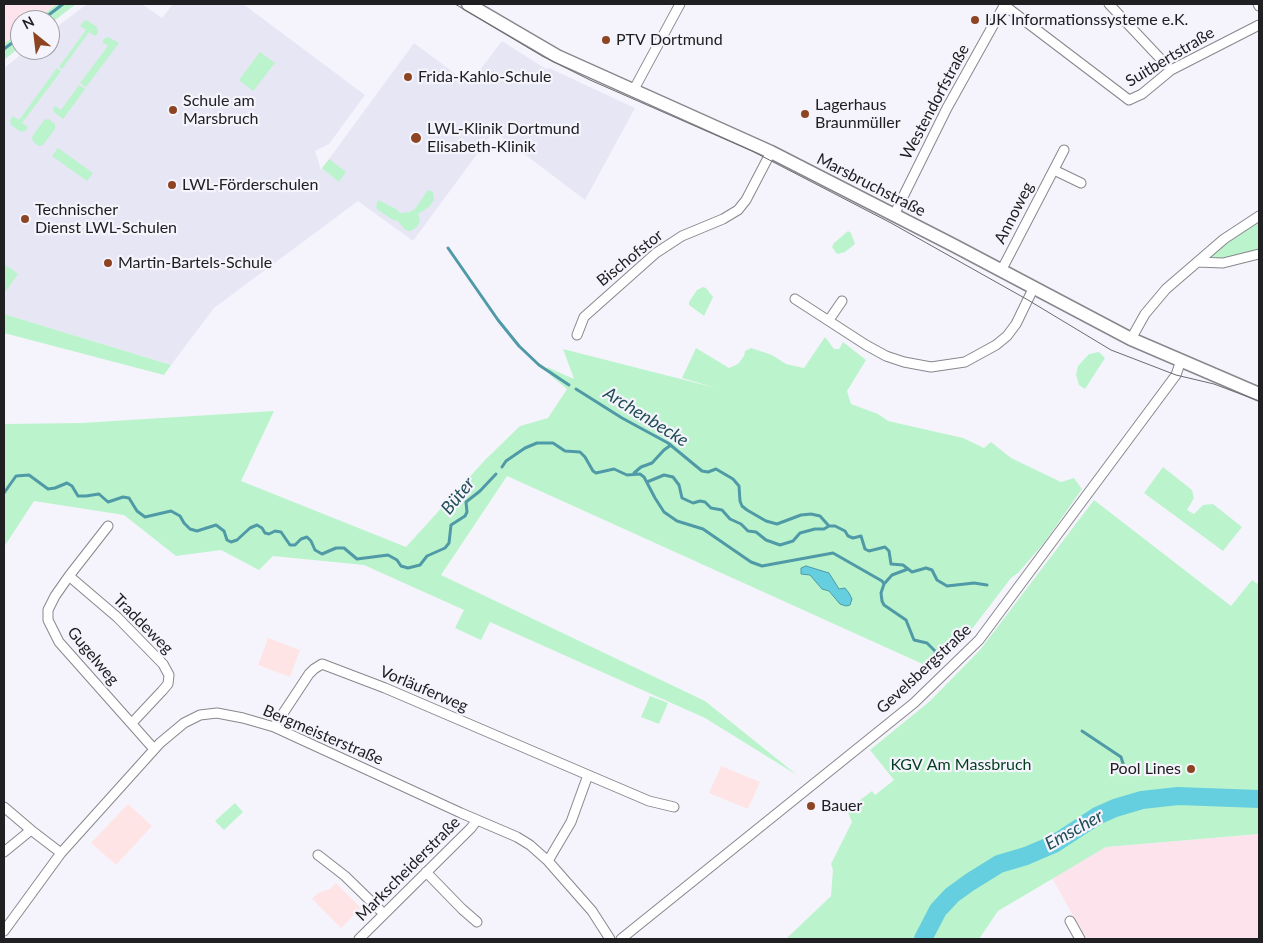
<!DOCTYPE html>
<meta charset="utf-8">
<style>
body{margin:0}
#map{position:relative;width:1263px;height:943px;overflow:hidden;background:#f5f4fc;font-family:Lato,sans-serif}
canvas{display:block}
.frame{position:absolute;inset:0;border:5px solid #202023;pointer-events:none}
.north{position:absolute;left:10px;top:10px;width:50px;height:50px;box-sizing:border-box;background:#f5f4fc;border:1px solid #a09fa5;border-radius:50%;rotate:331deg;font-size:14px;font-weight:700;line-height:20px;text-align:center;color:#202023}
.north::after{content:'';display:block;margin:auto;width:18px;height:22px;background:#8c4423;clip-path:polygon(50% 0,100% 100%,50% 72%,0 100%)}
</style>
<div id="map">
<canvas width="1263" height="943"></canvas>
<div class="frame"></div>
<div class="north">N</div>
</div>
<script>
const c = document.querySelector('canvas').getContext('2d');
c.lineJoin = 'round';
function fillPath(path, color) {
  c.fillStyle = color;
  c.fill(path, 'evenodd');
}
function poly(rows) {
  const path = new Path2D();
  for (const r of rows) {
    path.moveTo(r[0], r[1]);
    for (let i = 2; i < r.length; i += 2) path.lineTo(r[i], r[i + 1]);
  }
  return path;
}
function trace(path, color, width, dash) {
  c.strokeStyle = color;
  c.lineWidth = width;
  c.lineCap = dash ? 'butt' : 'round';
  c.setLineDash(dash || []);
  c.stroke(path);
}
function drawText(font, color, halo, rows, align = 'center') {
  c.font = font + ' Lato,sans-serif';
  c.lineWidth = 4.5;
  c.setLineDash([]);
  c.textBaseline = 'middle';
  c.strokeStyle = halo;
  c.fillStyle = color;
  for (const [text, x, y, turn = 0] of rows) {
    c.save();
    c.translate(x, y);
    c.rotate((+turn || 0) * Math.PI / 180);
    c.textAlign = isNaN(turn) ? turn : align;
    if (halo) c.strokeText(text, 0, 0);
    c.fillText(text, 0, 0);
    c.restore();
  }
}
fillPath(poly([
 [4,4,57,4,36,20,20,20,20,32,4,44],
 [1259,834,1259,939,1086,939,1052,878,1106,847]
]), '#fde4ec');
fillPath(poly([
 [268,638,300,650,290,677,258,665],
 [721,766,760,782,748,809,709,793],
 [128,804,152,826,116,865,91,843],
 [336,883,361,908,341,928,312,899,318,893,330,889]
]), '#ffe4e5');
fillPath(poly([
 [87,4,142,4,162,18,173,4,243,4,365,95,329,144,315,151,321,170,414,43,469,84,502,41,546,69,549,68,635,108,585,200,494,131,413,241,358,201,214,308,171,365,4,314,4,68,27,50,50,50,50,32]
]), '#e7e6f5');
fillPath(poly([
 [57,4,76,4,50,24,50,20,36,20],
 [85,20,88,21,97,27,98,33,95,36,89,32,62,69,59,67,86,30,80,26],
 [20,32,20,47,4,60,4,44],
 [108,37,119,43,86,87,80,83,108,46,102,42,105,38],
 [260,52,275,63,253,91,239,80],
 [57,68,61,71,22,123,28,127,25,131,21,132,11,125,10,120,13,116,19,120],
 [79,85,85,89,63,119,54,112,53,108,55,106,61,110],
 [48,119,55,124,55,129,43,145,39,146,33,142,32,137,44,120],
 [58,148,93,173,87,181,52,156],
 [329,159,346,172,339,182,322,168],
 [428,190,433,192,434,200,429,207,418,214,420,219,418,226,411,231,405,230,398,221,393,220,378,210,376,207,378,200,396,209,400,213,410,212,415,209],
 [1259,221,1259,251,1221,260,1212,260,1211,255,1214,252],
 [848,231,851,233,855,244,845,252,837,254,832,247,834,243],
 [4,264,18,274,6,291,4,289],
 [703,287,706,288,713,297,704,316,689,305,689,302,697,290],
 [4,314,171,365,164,375,4,333],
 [825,337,834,349,839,349,843,342,866,360,847,391,851,404,878,414,888,421,963,438,984,448,991,442,1011,458,1061,482,1074,478,1082,489,1044,543,1018,573,1011,578,972,629,927,666,507,476,441,575,705,701,797,775,705,718,490,622,481,640,455,628,464,610,364,565,273,556,259,570,221,550,176,556,124,515,34,501,4,547,4,424,81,423,274,411,241,481,406,547,485,460,520,426,548,418,567,389,550,375,547,367,574,379,563,349,716,388,682,378,696,348,729,368,738,364,744,356,745,351,751,348,772,355,786,364,804,368],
 [1099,352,1105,358,1085,389,1079,385,1076,375,1078,366,1089,354],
 [1163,467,1192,490,1194,498,1187,510,1194,514,1203,505,1213,504,1242,527,1223,551,1144,493],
 [1094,500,1231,606,1252,580,1259,585,1259,834,1106,847,998,911,979,939,786,939,831,896,833,870,831,864,852,822,847,810,872,791,875,795,894,780,870,750,930,701,980,650],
 [650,696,668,703,659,724,641,717],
 [235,803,243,812,224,830,215,821]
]), '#bbf4cc');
const water = poly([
 [806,566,829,573,839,589,845,588,849,593,852,599,850,605,846,606,840,604,829,591,822,589,810,575,801,574,801,568,806,566]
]);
fillPath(water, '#65cfdf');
trace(water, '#509aa7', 1);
trace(poly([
 [42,20,63,4],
 [4,49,20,37],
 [448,248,498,320,519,346,539,365,569,385],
 [576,389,622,418,668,443,702,471,708,472,716,469,733,479,739,486,740,501,742,506,747,510,766,521,777,524,801,515,811,514,820,516,829,526,835,526,845,531,848,536,853,538,861,536,865,549,869,551,885,547,889,551,891,564,903,565,912,572,926,568,932,570,937,580,947,586,974,583,987,585],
 [502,467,506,461,525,448,537,443,553,443,565,451,580,452,585,457,593,471,596,473,614,469,627,475,640,474,644,477,655,498,664,512,677,521,703,529,751,562,762,566,833,553,882,581,884,584,881,593,882,601,884,605,906,620,914,640,927,643,935,651,936,657],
 [634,473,641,467,652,463,664,450,671,445],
 [647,482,664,475,673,477,679,485,682,498,693,503,700,501,705,502,711,508,722,510,730,519,741,524,748,531,756,532,766,540,780,545,793,541,800,533,815,529,824,529,829,526],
 [4,493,16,476,29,475,48,489,55,488,67,483,72,486,78,496,86,496,99,494,108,502,123,497,129,498,137,511,145,517,171,511,180,516,184,523,190,529,197,531,216,525,224,531,227,540,231,542,237,540,250,528,257,525,262,528,265,533,269,534,275,531,281,532,290,545,295,545,301,539,307,537,311,541,315,550,322,554,336,548,344,548,357,559,388,555,397,560,401,566,408,568,420,565,427,556,445,548,449,543,451,525,465,516,467,512,466,502,480,491,496,474],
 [884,584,892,575,908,569],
 [1082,731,1121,757,1125,770],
 [1134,796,1135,802]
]), '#509aa7', 3);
trace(poly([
 [923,939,938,910,952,895,970,882,999,864,1026,856,1054,844,1097,816,1115,808,1142,800,1178,796,1259,799]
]), '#65cfdf', 18);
const street = poly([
 [1109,4,1171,70],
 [1258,4,1259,6],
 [1004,5,1129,100,1142,94,1171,70,1259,25],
 [633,91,680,4],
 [1054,170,1081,183],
 [894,215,947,108,1005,4],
 [1197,262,1223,263,1259,254],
 [1001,271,1064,150],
 [795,299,866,345,886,356,904,362,931,367,965,362,996,345,1007,336,1016,324,1034,287],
 [829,320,842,301],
 [577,335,584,317,656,253,682,236,723,219,738,210,746,200,771,152],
 [1131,339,1145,314,1166,289,1224,239,1259,216],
 [108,526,69,576,55,596,48,610,48,620,59,642,154,749],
 [69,576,117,617,163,664,169,675,168,684,162,691,132,723],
 [274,727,309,674,314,669,322,664,385,688,588,775,571,822,548,861],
 [588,775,649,801,674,807],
 [4,807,31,830,61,853],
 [4,852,31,830],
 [318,855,345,876,384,914],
 [426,872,462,909,477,922],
 [1070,921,1080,939],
 [4,931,61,853,160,743,184,723,200,715,217,713,243,718,274,727,461,813,517,837,530,845,548,861,592,911,610,939],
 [359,939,471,828,477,820],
 [621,939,914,703,979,640,1176,375,1181,360]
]);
const secondary = poly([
 [468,4,557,56,771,152,955,246,1131,339,1259,394]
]);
trace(street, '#87878d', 11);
trace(secondary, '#87878d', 15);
trace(street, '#fff', 9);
trace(secondary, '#fff', 12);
trace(poly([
 [455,4,542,56,590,80,752,151,891,223,1028,300,1111,350,1176,375,1214,384,1259,401]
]), '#6b6a6f', 1);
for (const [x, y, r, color] of [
 [975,20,5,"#8c4423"],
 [606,40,5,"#8c4423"],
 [408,77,5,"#8c4423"],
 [173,110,5,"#8c4423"],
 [805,114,5,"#8c4423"],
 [416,138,6,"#8c4423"],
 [172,185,5,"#8c4423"],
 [25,219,5,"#8c4423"],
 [108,263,5,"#8c4423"],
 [1191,769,5,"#8c4423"],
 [811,806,5,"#8c4423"]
]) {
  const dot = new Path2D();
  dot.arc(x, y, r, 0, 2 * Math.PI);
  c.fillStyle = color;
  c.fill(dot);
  trace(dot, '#f5f4fc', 2);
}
drawText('16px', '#202023', '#f5f4fc', [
 ["IJK Informationssysteme e.K.",985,20],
 ["PTV Dortmund",616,40],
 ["Frida-Kahlo-Schule",418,77],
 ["Schule am",183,101],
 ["Marsbruch",183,119],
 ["Lagerhaus",815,105],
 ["Braunmüller",815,123],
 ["LWL-Klinik Dortmund",427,129],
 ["Elisabeth-Klinik",427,147],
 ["LWL-Förderschulen",182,185],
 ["Technischer",35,210],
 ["Dienst LWL-Schulen",35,228],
 ["Martin-Bartels-Schule",118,263],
 ["Pool Lines",1181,769,"right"],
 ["Bauer",821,806]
], 'left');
drawText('16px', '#202023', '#f5f4fc', [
 ["Suitbertstraße",1170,57,-31],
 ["Westendorfstraße",935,102,-62],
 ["Marsbruchstraße",871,185,27],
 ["Annoweg",1014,213,-63],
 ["Bischofstor",630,258,-39],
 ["Traddeweg",143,624,45],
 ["Gugelweg",93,656,50],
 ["Gevelsbergstraße",924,669,-43],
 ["Vorläuferweg",424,689,23],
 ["Bergmeisterstraße",323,735,23],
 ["Markscheiderstraße",408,869,-45]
]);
drawText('16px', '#013d1f', '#f5f4fc', [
 ["KGV Am Massbruch",961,765]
]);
drawText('italic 18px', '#204f56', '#f5f4fc', [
 ["Archenbecke",646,417,32],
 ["Büter",458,496,-51],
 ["Emscher",1074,830,-29]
]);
</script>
